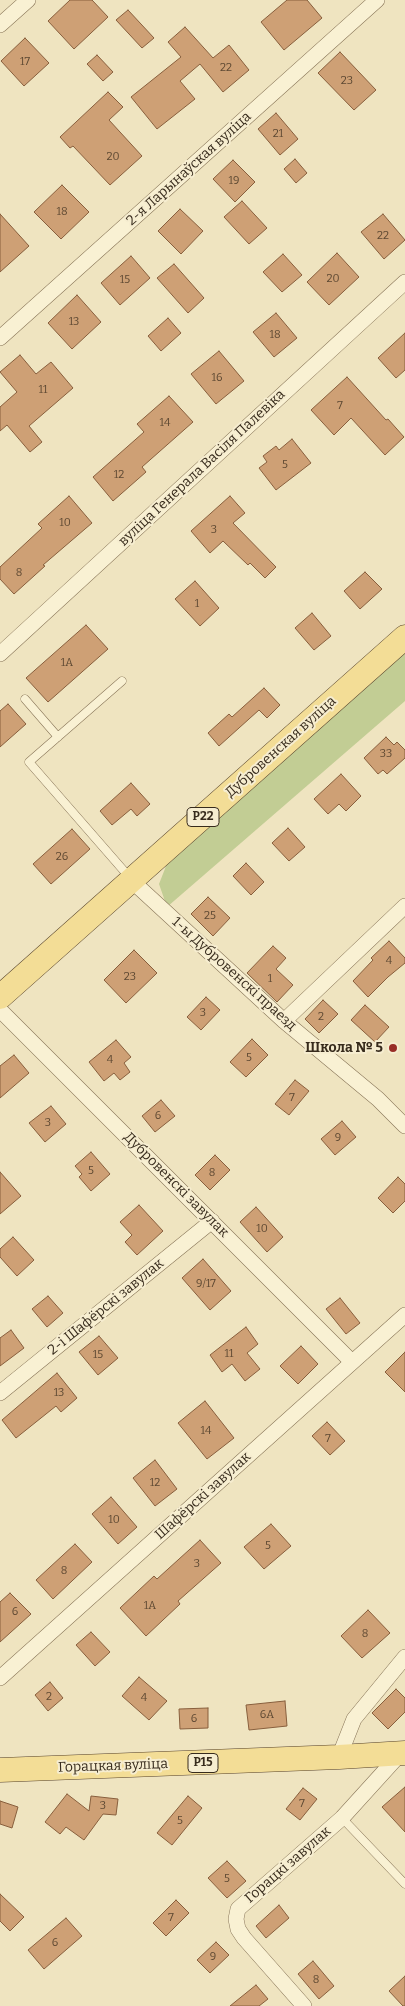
<!DOCTYPE html>
<meta charset="utf-8">
<style>
body{margin:0}
canvas{display:block;background:#efe4c0}
</style>
<canvas width="405" height="2006"></canvas>
<script>
const c = document.querySelector('canvas').getContext('2d');
c.lineJoin = 'round';
function fillPath(path, color) {
  c.fillStyle = color;
  c.fill(path, 'evenodd');
}
function poly(rows) {
  const path = new Path2D();
  for (const r of rows) {
    path.moveTo(r[0], r[1]);
    for (let i = 2; i < r.length; i += 2) path.lineTo(r[i], r[i + 1]);
  }
  return path;
}
function trace(path, color, width, dash) {
  c.strokeStyle = color;
  c.lineWidth = width;
  c.lineCap = dash ? 'butt' : 'round';
  c.setLineDash(dash || []);
  c.stroke(path);
}
function drawText(font, color, halo, rows, align = 'center') {
  c.font = font + ' Bitter,serif';
  c.lineWidth = 4;
  c.setLineDash([]);
  c.textBaseline = 'middle';
  c.strokeStyle = halo;
  c.fillStyle = color;
  for (const [text, x, y, turn = 0] of rows) {
    c.save();
    c.translate(x, y);
    c.rotate((+turn || 0) * Math.PI / 180);
    c.textAlign = isNaN(turn) ? turn : align;
    if (halo) c.strokeText(text, 0, 0);
    c.fillText(text, 0, 0);
    c.restore();
  }
}
fillPath(poly([
 [405,653,405,701,167,907,159,884,168,861]
]), '#c2cd94');
const building = poly([
 [70,0,92,0,108,17,74,49,48,21,70,0],
 [287,0,307,0,322,18,284,50,261,22,287,0],
 [128,10,154,38,142,48,116,20,128,10],
 [185,27,213,58,229,45,249,70,223,92,200,64,180,81,195,99,157,129,131,97,181,57,168,42,185,27],
 [25,38,49,63,24,86,1,61,25,38],
 [340,52,376,90,354,110,318,73,340,52],
 [97,55,113,72,103,81,87,64,97,55],
 [108,92,123,107,109,120,142,156,110,185,73,146,70,148,60,137,108,92],
 [276,113,298,139,280,155,258,129,276,113],
 [295,159,307,173,296,183,284,169,295,159],
 [233,160,255,182,235,202,213,179,233,160],
 [62,185,89,212,61,239,34,212,62,185],
 [242,201,267,228,249,244,224,217,242,201],
 [180,209,203,231,181,254,158,231,180,209],
 [0,214,29,246,0,272,0,214],
 [383,214,405,240,384,259,361,232,383,214],
 [337,253,359,277,329,305,307,282,337,253],
 [283,254,302,275,282,292,263,272,283,254],
 [131,256,150,278,120,305,101,283,131,256],
 [174,264,204,298,188,313,157,278,174,264],
 [77,295,101,322,72,349,48,323,77,295],
 [276,313,297,338,274,357,253,332,276,313],
 [168,318,181,333,161,351,148,336,168,318],
 [405,333,405,370,396,378,378,358,405,333],
 [219,351,244,381,216,404,191,374,219,351],
 [20,355,36,374,51,362,73,388,29,426,42,442,30,452,7,425,0,431,0,407,17,392,0,372,20,355],
 [347,377,386,420,388,419,404,437,385,455,351,418,334,435,311,410,347,377],
 [169,396,193,422,142,467,146,472,113,501,93,477,144,432,137,424,169,396],
 [292,439,311,463,276,490,259,468,267,462,263,456,276,446,279,450,292,439],
 [69,496,92,523,43,565,45,566,14,594,0,579,0,567,42,528,38,524,69,496],
 [230,496,245,513,233,523,276,567,265,578,250,563,248,565,223,541,210,553,191,531,230,496],
 [365,572,382,589,360,609,344,591,365,572],
 [195,581,219,608,200,626,175,599,195,581],
 [312,613,331,636,314,650,295,628,312,613],
 [86,625,108,649,48,702,26,678,86,625],
 [264,688,280,705,267,718,259,710,219,746,208,733,229,714,232,717,264,688],
 [8,704,26,724,0,747,0,711,8,704],
 [386,737,394,745,397,742,405,750,405,758,387,774,383,770,378,774,364,758,386,737],
 [341,774,361,796,346,811,339,804,328,814,314,799,341,774],
 [131,783,150,804,137,816,131,809,112,825,100,811,131,783],
 [288,828,305,847,289,861,272,843,288,828],
 [72,829,90,849,51,884,33,864,72,829],
 [246,863,264,882,251,895,233,876,246,863],
 [208,897,230,918,213,936,191,914,208,897],
 [389,941,405,958,405,963,388,977,368,997,353,981,373,960,371,958,389,941],
 [273,946,286,958,276,969,293,985,277,1002,247,973,273,946],
 [134,950,157,973,126,1003,104,980,134,950],
 [206,997,220,1010,201,1030,187,1017,206,997],
 [323,1000,338,1014,319,1033,305,1019,323,1000],
 [365,1005,389,1027,375,1042,351,1020,365,1005],
 [252,1039,268,1055,246,1077,230,1062,252,1039],
 [116,1040,131,1057,124,1063,130,1072,120,1080,114,1073,104,1081,89,1062,116,1040],
 [14,1055,29,1073,0,1098,0,1066,14,1055],
 [295,1080,309,1091,289,1115,275,1104,295,1080],
 [161,1100,175,1116,155,1132,142,1116,161,1100],
 [51,1106,66,1124,45,1142,29,1123,51,1106],
 [342,1121,356,1137,335,1155,321,1139,342,1121],
 [91,1152,110,1174,91,1191,79,1177,82,1174,75,1166,91,1152],
 [215,1155,230,1170,210,1190,195,1175,215,1155],
 [0,1172,21,1196,0,1214,0,1172],
 [398,1177,405,1184,405,1201,393,1213,378,1198,398,1177],
 [139,1205,163,1231,137,1255,125,1242,132,1235,120,1222,139,1205],
 [256,1207,283,1237,267,1252,240,1222,256,1207],
 [13,1237,34,1260,17,1276,0,1257,0,1249,13,1237],
 [203,1259,231,1291,210,1310,182,1278,203,1259],
 [48,1296,63,1313,47,1327,32,1309,48,1296],
 [340,1298,360,1323,346,1334,326,1309,340,1298],
 [246,1327,258,1344,247,1353,260,1369,245,1381,232,1364,222,1372,210,1355,246,1327],
 [11,1330,24,1348,0,1366,0,1338,11,1330],
 [99,1336,118,1358,98,1375,79,1352,99,1336],
 [301,1346,318,1364,298,1384,280,1366,301,1346],
 [405,1352,405,1392,385,1372,405,1352],
 [57,1373,77,1398,61,1412,56,1406,16,1438,2,1420,57,1373],
 [205,1401,234,1438,207,1459,178,1423,205,1401],
 [327,1422,345,1441,330,1455,312,1436,327,1422],
 [155,1460,177,1489,155,1506,133,1478,155,1460],
 [111,1497,137,1527,118,1544,92,1514,111,1497],
 [271,1524,291,1546,264,1569,244,1547,271,1524],
 [200,1540,221,1563,178,1601,180,1604,146,1636,120,1608,154,1576,157,1579,200,1540],
 [75,1544,92,1562,53,1599,36,1580,75,1544],
 [10,1593,31,1614,0,1642,0,1602,10,1593],
 [368,1610,390,1633,362,1658,341,1636,368,1610],
 [91,1632,110,1652,95,1666,76,1645,91,1632],
 [139,1677,167,1701,149,1720,122,1696,139,1677],
 [50,1682,63,1698,48,1711,35,1695,50,1682],
 [396,1689,405,1698,405,1712,388,1729,372,1713,396,1689],
 [285,1701,287,1726,249,1730,246,1705,285,1701],
 [208,1708,208,1728,180,1729,179,1709,208,1708],
 [405,1787,405,1832,382,1807,405,1787],
 [303,1788,317,1799,300,1820,286,1809,303,1788],
 [67,1794,89,1811,91,1796,118,1799,116,1815,103,1814,84,1840,66,1827,60,1834,45,1822,67,1794],
 [188,1796,202,1808,172,1845,157,1833,188,1796],
 [0,1801,18,1807,12,1828,0,1824,0,1801],
 [227,1861,246,1881,227,1898,208,1878,227,1861],
 [0,1894,24,1917,10,1931,0,1921,0,1894],
 [176,1900,189,1913,166,1936,153,1923,176,1900],
 [279,1905,289,1918,266,1938,256,1926,279,1905],
 [66,1918,82,1936,44,1969,28,1950,66,1918],
 [216,1942,229,1955,210,1973,197,1960,216,1942],
 [313,1961,334,1986,319,1999,298,1974,313,1961],
 [405,1976,405,2006,403,2006,389,1991,405,1976],
 [256,1985,268,1999,259,2006,230,2006,256,1985]
]);
fillPath(building, '#cea075');
trace(building, '#885f3d', 1);
const lane = poly([
 [122,681,29,762,131,879],
 [25,699,58,737],
 [342,1818,405,1884]
]);
const street = poly([
 [0,25,28,0],
 [0,338,377,0],
 [0,654,405,282],
 [132,881,284,1021,378,1099,405,1126],
 [0,1010,352,1362],
 [284,1021,405,906],
 [0,1393,212,1221],
 [0,1678,405,1315],
 [339,1757,354,1719,405,1657],
 [304,2006,244,1938,238,1929,236,1919,238,1909,342,1818,401,1753]
]);
const primary = poly([
 [0,997,405,637],
 [0,1770,339,1757,405,1753]
]);
trace(lane, '#887558', 9);
trace(street, '#887558', 16);
trace(primary, '#56422c', 25);
trace(lane, '#f9f1d3', 8);
trace(street, '#f9f1d3', 15);
trace(primary, '#f3dd96', 24);
for (const [x, y, r, color] of [
 [393,1048,5,"#982d26"]
]) {
  const dot = new Path2D();
  dot.arc(x, y, r, 0, 2 * Math.PI);
  c.fillStyle = color;
  c.fill(dot);
  trace(dot, '#f6edd0', 2);
}
drawText('11px', '#5d4832', null, [
 ["17",25,62],
 ["22",226,68],
 ["23",347,81],
 ["21",278,134],
 ["20",113,157],
 ["19",234,181],
 ["18",62,212],
 ["22",383,236],
 ["20",333,279],
 ["15",125,280],
 ["13",74,322],
 ["18",275,335],
 ["16",217,378],
 ["11",43,390],
 ["7",340,406],
 ["14",165,423],
 ["5",285,465],
 ["12",119,475],
 ["10",65,523],
 ["3",214,530],
 ["8",19,573],
 ["1",197,604],
 ["1А",67,663],
 ["33",386,754],
 ["26",62,857],
 ["25",210,916],
 ["4",389,961],
 ["23",130,977],
 ["1",270,979],
 ["3",203,1013],
 ["2",321,1017],
 ["5",249,1058],
 ["4",110,1060],
 ["7",292,1098],
 ["6",158,1116],
 ["3",48,1123],
 ["9",338,1138],
 ["5",91,1171],
 ["8",212,1173],
 ["10",262,1229],
 ["9/17",206,1284],
 ["11",229,1354],
 ["15",98,1355],
 ["13",59,1393],
 ["14",206,1431],
 ["7",328,1439],
 ["12",155,1483],
 ["10",114,1520],
 ["5",268,1546],
 ["3",197,1564],
 ["8",64,1571],
 ["1А",150,1606],
 ["6",15,1612],
 ["8",365,1634],
 ["2",49,1697],
 ["4",144,1698],
 ["6А",267,1715],
 ["6",194,1719],
 ["7",302,1804],
 ["3",103,1806],
 ["5",180,1821],
 ["5",227,1879],
 ["7",171,1918],
 ["6",55,1943],
 ["9",213,1957],
 ["8",316,1980]
]);
for (const [x, y, w] of [
 [203,817,32],
 [203,1763,30]
]) {
  const box = new Path2D();
  box.roundRect(x - w / 2, y - 9.5, w, 19, 4);
  c.fillStyle = '#f6edd0';
  c.fill(box);
  trace(box, '#372b1c', 1);
}
drawText('bold 12px', '#372b1c', null, [
 ["Р22",203,817],
 ["Р15",203,1763]
]);
drawText('14px', '#372b1c', '#f6edd0', [
 ["2-я Ларынаўская вуліца",189,169,-42],
 ["вуліца Генерала Васіля Палевіка",202,468,-43],
 ["Дубровенская вуліца",281,747,-42],
 ["1-ы Дубровенскі праезд",234,974,42],
 ["Дубровенскі завулак",176,1185,45],
 ["2-і Шафёрскі завулак",106,1307,-39],
 ["Шафёрскі завулак",203,1496,-42],
 ["Горацкая вуліца",113,1766,-2],
 ["Горацкі завулак",288,1865,-41]
]);
drawText('bold 14px', '#372b1c', '#f6edd0', [
 ["Школа № 5",383,1048]
], 'right');
</script>
